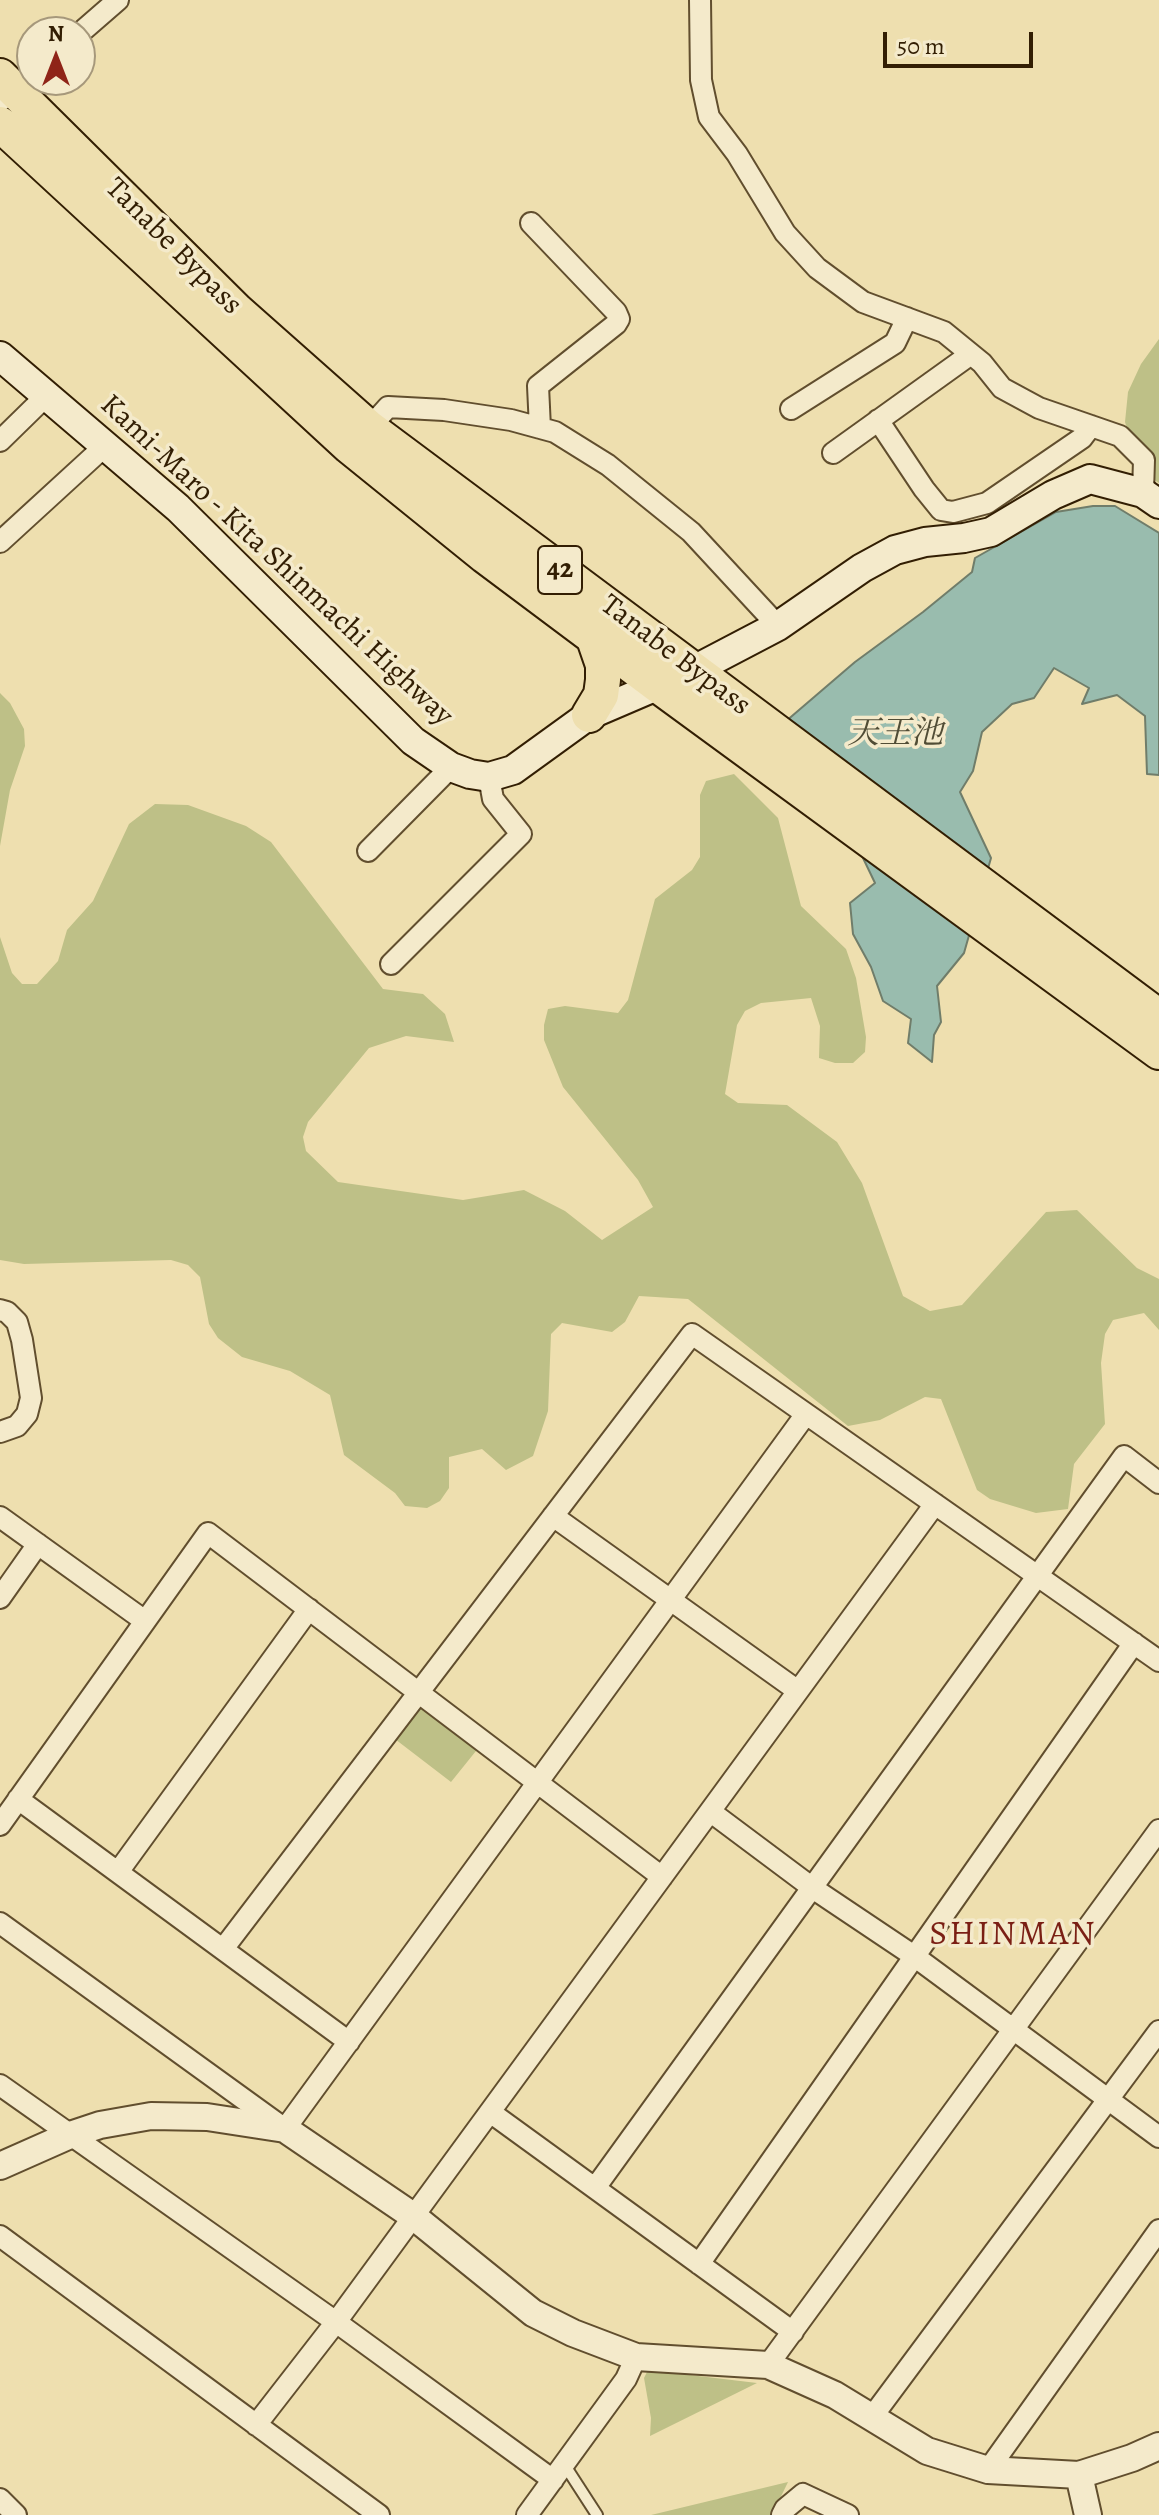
<!DOCTYPE html>
<meta charset="utf-8">
<style>
body{margin:0}
#map{position:relative;width:1159px;height:2515px;overflow:hidden;background:#eedfaf;font-family:Alegreya,serif}
canvas{display:block}
.north{position:absolute;left:16px;top:16px;width:80px;height:80px;box-sizing:border-box;background:#f4eacb;border:2px solid #a6987b;border-radius:50%;rotate:0deg;font-size:22px;font-weight:700;line-height:32px;text-align:center;color:#321e03}
.north::after{content:'';display:block;margin:auto;width:28px;height:36px;background:#8f2418;clip-path:polygon(50% 0,100% 100%,50% 72%,0 100%)}
.scale{position:absolute;left:883px;top:32px;width:150px;height:36px;box-sizing:border-box;border:4px solid #321e03;border-top:0;padding-left:10px;font-size:24px;line-height:28px;white-space:nowrap;color:#321e03;-webkit-text-stroke:6px #f4eacb;paint-order:stroke}
</style>
<div id="map">
<canvas width="1159" height="2515"></canvas>
<div class="north">N</div>
<div class="scale">50 m</div>
</div>
<script>
const c = document.querySelector('canvas').getContext('2d');
c.lineJoin = 'round';
function fillPath(path, color) {
  c.fillStyle = color;
  c.fill(path, 'evenodd');
}
function poly(rows) {
  const path = new Path2D();
  for (const r of rows) {
    path.moveTo(r[0], r[1]);
    for (let i = 2; i < r.length; i += 2) path.lineTo(r[i], r[i + 1]);
  }
  return path;
}
function trace(path, color, width, dash) {
  c.strokeStyle = color;
  c.lineWidth = width;
  c.lineCap = dash ? 'butt' : 'round';
  c.setLineDash(dash || []);
  c.stroke(path);
}
function drawText(font, color, halo, rows, align = 'center') {
  c.font = font + ' Alegreya,"Noto Serif JP",serif';
  c.lineWidth = 7;
  c.setLineDash([]);
  c.textBaseline = 'middle';
  c.strokeStyle = halo;
  c.fillStyle = color;
  for (const [text, x, y, turn = 0] of rows) {
    c.save();
    c.translate(x, y);
    c.rotate((+turn || 0) * Math.PI / 180);
    c.textAlign = isNaN(turn) ? turn : align;
    if (halo) c.strokeText(text, 0, 0);
    c.fillText(text, 0, 0);
    c.restore();
  }
}
fillPath(poly([
 [1159,339,1159,483,1150,477,1135,454,1125,422,1128,392,1141,364],
 [0,693,10,703,24,729,25,746,10,790,0,846],
 [734,774,778,818,801,906,846,949,856,978,866,1037,865,1052,853,1063,835,1063,819,1058,820,1026,811,998,761,1003,745,1011,737,1025,725,1094,738,1103,787,1105,837,1142,862,1183,903,1296,930,1311,962,1305,1046,1212,1077,1210,1137,1268,1159,1279,1159,1330,1144,1313,1113,1320,1105,1334,1101,1363,1105,1424,1074,1464,1068,1509,1036,1513,990,1499,977,1490,941,1399,925,1397,880,1420,848,1426,688,1299,639,1296,625,1322,612,1332,562,1323,551,1334,548,1411,533,1456,506,1470,482,1449,449,1457,449,1488,440,1501,427,1508,405,1506,395,1493,344,1455,330,1395,290,1371,242,1357,218,1338,209,1324,200,1277,188,1265,171,1260,24,1264,0,1260,0,937,12,973,22,984,37,984,58,961,67,930,93,901,129,824,155,804,188,805,246,826,271,842,383,989,423,994,445,1014,454,1042,406,1036,369,1048,308,1122,303,1137,306,1151,338,1182,463,1200,524,1190,565,1211,602,1240,653,1207,638,1180,563,1087,544,1040,544,1025,548,1009,565,1006,618,1013,628,1000,655,899,692,870,700,857,700,795,706,781],
 [422,1698,480,1746,451,1782,391,1736],
 [648,2370,757,2383,650,2436,651,2418,644,2378],
 [788,2482,772,2515,651,2515]
]), '#bec087');
const water = poly([
 [1093,506,1115,506,1159,533,1159,775,1147,774,1145,716,1117,695,1082,704,1089,688,1054,668,1034,698,1012,704,982,732,973,771,960,792,991,858,964,953,937,986,941,1022,934,1035,932,1062,908,1043,911,1019,883,1001,871,967,853,934,850,903,875,883,805,737,785,722,855,662,923,612,972,572,975,558,1056,512,1093,506]
]);
fillPath(water, '#99bcae');
trace(water, '#707d6a', 2);
const service = poly([
 [564,2464,597,2515]
]);
const minor = poly([
 [700,0,701,80,709,117,737,154,785,233,817,268,863,302,944,332,982,363,1002,388,1039,408,1120,436,1144,460,1143,493],
 [80,33,118,0],
 [0,101,32,74],
 [531,223,616,312,619,319,616,324,538,386,540,428],
 [791,409,895,343,907,318],
 [878,420,924,489,941,510,953,512,987,503,1082,438,1091,426],
 [369,428,388,407,444,410,511,420,555,432,608,465,691,532,778,626],
 [0,441,47,395],
 [833,453,971,354],
 [0,542,106,445],
 [368,851,451,767],
 [391,964,521,834,493,799,489,777],
 [0,1310,7,1312,17,1322,22,1340,31,1398,27,1414,17,1426,0,1432],
 [553,1516,798,1691],
 [0,1517,145,1621],
 [0,1598,38,1544],
 [18,1799,349,2042],
 [711,1812,814,1889,914,1956,1159,2137],
 [0,1825,208,1533,662,1877],
 [118,1872,309,1609],
 [0,1923,285,2129,806,1414],
 [223,1949,692,1334,1159,1661],
 [0,2085,336,2322,553,2480],
 [490,2112,793,2332],
 [595,2188,1124,1456,1159,1483],
 [0,2236,379,2515],
 [699,2264,1134,1643],
 [768,2365,1159,1830],
 [872,2417,1159,2031],
 [256,2425,336,2322,935,1504],
 [988,2470,1159,2230],
 [0,2499,16,2515],
 [527,2515,626,2379,636,2357],
 [782,2515,785,2509,803,2494,848,2515]
]);
const tertiary = poly([
 [0,2166,70,2135,100,2125,151,2116,207,2117,285,2129,413,2216,533,2313,573,2333,636,2357,768,2365,835,2395,927,2451,988,2470,1079,2475,1132,2458,1159,2446],
 [1079,2475,1088,2515]
]);
const secondary = poly([
 [0,356,178,508,413,741,451,767,470,774,489,777,513,770,589,715,694,670,778,626,862,568,895,550,925,542,964,538,991,532,1053,495,1090,479,1143,493,1159,504]
]);
const trunk = poly([
 [0,76,237,311,369,428,1159,1017],
 [0,124,349,446,485,556,656,684,1159,1052],
 [589,715,601,695,603,680,603,665,593,636]
]);
trace(service, '#614e2e', 14);
trace(minor, '#614e2e', 24);
trace(tertiary, '#614e2e', 30);
trace(secondary, '#321e03', 32);
trace(trunk, '#321e03', 38);
trace(service, '#f4eacb', 10);
trace(minor, '#f4eacb', 20);
trace(tertiary, '#f4eacb', 26);
trace(secondary, '#f4eacb', 28);
trace(trunk, '#eedfaf', 34);
for (const [x, y, w] of [
 [560,570,44]
]) {
  const box = new Path2D();
  box.roundRect(x - w / 2, y - 24, w, 48, 6);
  c.fillStyle = '#f4eacb';
  c.fill(box);
  trace(box, '#321e03', 2);
}
drawText('bold 28px', '#321e03', null, [
 ["42",560,570]
]);
drawText('30px', '#321e03', '#f4eacb', [
 ["Tanabe Bypass",173,247,45],
 ["Kami-Maro - Kita Shinmachi Highway",276,561,43],
 ["Tanabe Bypass",675,656,37]
]);
drawText('italic 32px', '#514d36', '#f4eacb', [
 ["天王池",895,735]
]);
c.letterSpacing = '2px';
drawText('34px', '#7a1f14', '#f4eacb', [
 ["SHINMAN",1013,1936]
]);
c.letterSpacing = '0px';
</script>
